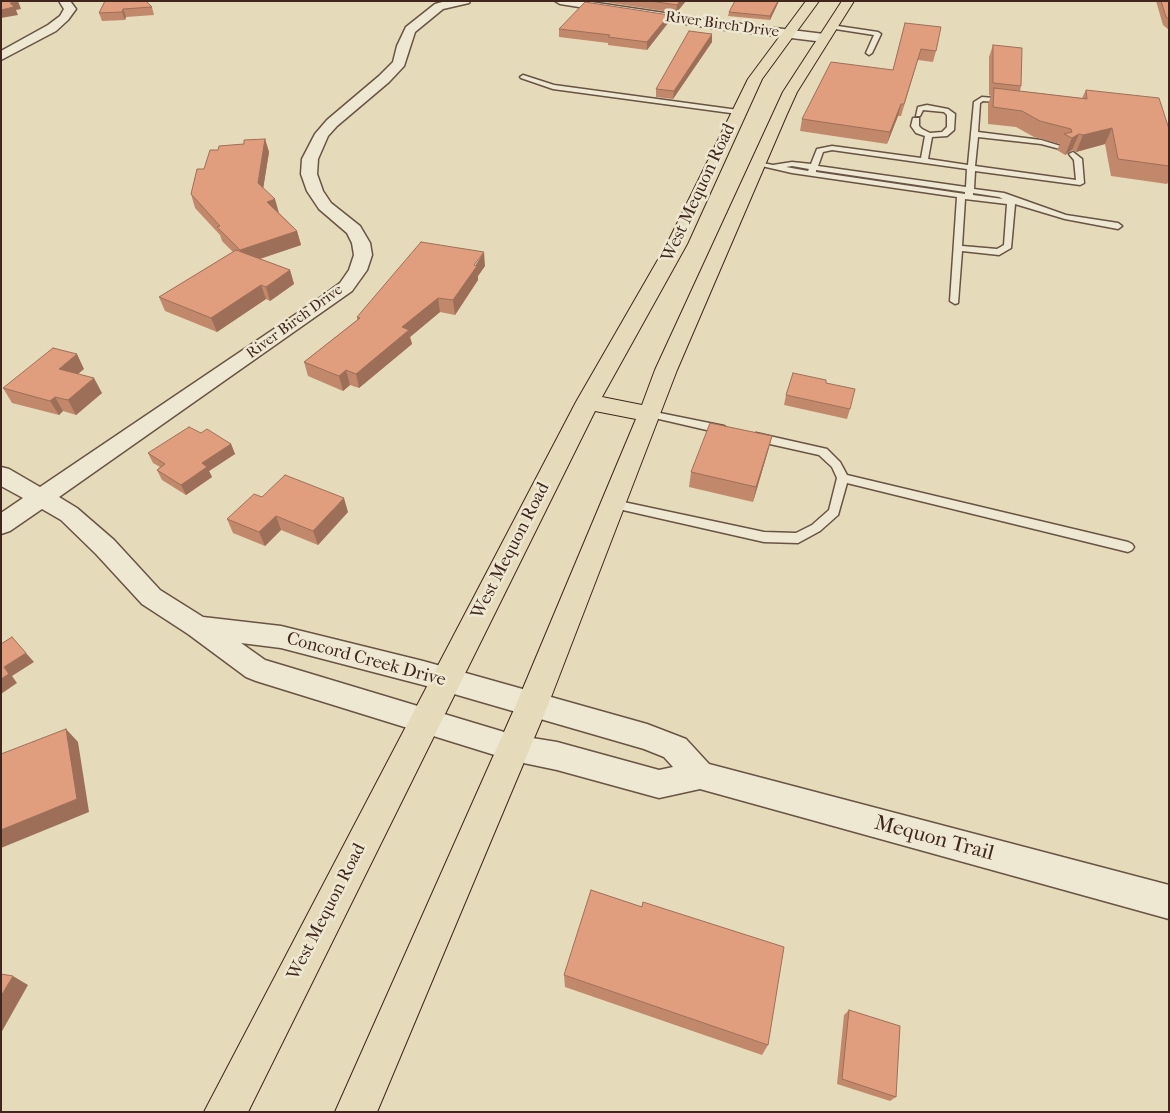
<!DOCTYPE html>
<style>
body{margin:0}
#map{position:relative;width:1170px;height:1113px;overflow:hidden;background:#e5dbba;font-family:"IM FELL French Canon",serif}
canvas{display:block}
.frame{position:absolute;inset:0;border:2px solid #40261c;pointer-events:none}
</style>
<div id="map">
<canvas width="1170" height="1113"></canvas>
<div class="frame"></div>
</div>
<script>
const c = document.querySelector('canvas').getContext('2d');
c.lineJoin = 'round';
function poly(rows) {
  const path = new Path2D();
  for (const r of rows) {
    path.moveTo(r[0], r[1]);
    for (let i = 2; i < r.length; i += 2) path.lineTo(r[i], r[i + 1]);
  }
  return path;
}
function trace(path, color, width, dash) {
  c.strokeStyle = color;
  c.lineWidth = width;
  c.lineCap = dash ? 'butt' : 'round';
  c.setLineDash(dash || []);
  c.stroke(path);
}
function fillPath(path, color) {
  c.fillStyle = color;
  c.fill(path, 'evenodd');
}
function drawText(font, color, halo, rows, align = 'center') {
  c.font = font + ' "IM FELL French Canon",serif';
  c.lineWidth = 5;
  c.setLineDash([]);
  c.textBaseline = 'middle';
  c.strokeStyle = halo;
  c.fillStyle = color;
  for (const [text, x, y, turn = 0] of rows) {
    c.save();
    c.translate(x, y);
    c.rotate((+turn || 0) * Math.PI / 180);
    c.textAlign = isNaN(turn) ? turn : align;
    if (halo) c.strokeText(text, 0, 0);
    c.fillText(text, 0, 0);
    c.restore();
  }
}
const lane = poly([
 [831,25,878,32,881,34,872,53,869,55,866,53,874,35,829,28,831,25],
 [523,75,554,85,738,110,742,112,738,114,553,89,521,78,520,77,523,75],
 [982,97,1006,99,1009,101,1006,103,983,101,980,103,978,132,1041,140,1064,147,1060,149,1041,144,978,137,975,166,1076,180,1074,160,1069,154,1073,152,1082,159,1084,183,1080,185,975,171,974,189,1004,193,1066,215,1118,223,1122,226,1118,229,1065,219,1015,204,1011,248,999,255,962,251,958,303,955,304,950,301,957,197,792,173,753,164,757,162,773,165,792,162,811,164,817,149,832,146,921,158,925,136,916,133,911,126,913,118,919,118,919,126,922,129,930,133,942,132,947,127,947,115,944,112,923,110,920,116,916,116,918,107,927,105,948,109,955,114,954,130,947,136,932,137,928,159,968,165,974,102,982,97],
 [832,150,967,169,966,187,818,166,823,152,832,150],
 [792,166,809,169,808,171,786,167,792,166],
 [816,170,965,192,965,194,816,172,816,170],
 [973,193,999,197,1003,199,973,195,973,193],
 [965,199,1007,204,1004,245,997,249,962,246,965,199],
 [650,411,724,426,729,430,724,434,646,416,645,414,646,412,650,411],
 [756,433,827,449,840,462,847,475,1128,542,1132,544,1134,547,1132,550,1128,552,847,483,838,515,820,531,798,543,764,542,614,508,608,504,614,500,764,532,796,533,812,525,829,510,837,478,832,467,819,455,752,440,750,437,756,433]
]);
const street = poly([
 [59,1,70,1,76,9,68,20,56,31,1,60,1,51,48,25,60,16,64,9,59,1],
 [446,1,470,1,469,3,443,9,415,32,404,66,389,82,337,126,328,136,318,159,317,174,323,191,331,203,360,226,370,243,372,255,367,270,352,291,59,497,77,508,114,540,160,590,203,617,281,626,423,661,647,724,686,739,709,764,1169,885,1169,919,700,789,659,798,557,770,514,761,256,681,246,677,188,634,142,604,96,554,61,520,42,509,10,531,1,534,1,513,23,498,1,486,1,467,9,469,40,487,317,300,340,283,349,270,354,255,352,243,347,233,319,209,307,191,301,174,302,159,315,134,327,120,379,76,393,62,397,46,406,27,435,4,446,1],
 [241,643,281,648,423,685,644,749,664,757,673,767,659,770,557,742,514,735,265,660,241,643],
 [555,1,584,1,718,21,824,34,830,38,824,42,718,29,560,4,555,1]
]);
const primary = poly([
 [806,1,819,1,762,79,687,244,602,397,642,405,655,370,783,92,842,1,854,1,797,92,787,114,677,370,548,705,377,1112,335,1112,516,705,636,419,595,411,248,1112,204,1112,576,402,667,244,748,79,806,1]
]);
trace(lane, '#695344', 3);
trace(street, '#695344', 3);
trace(primary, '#40261c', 2);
fillPath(lane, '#eee8d2');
fillPath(street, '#eee8d2');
fillPath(primary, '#e5dbba');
fillPath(poly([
 [105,1,152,7,154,15,126,17,125,20,102,21,99,13],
 [598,1,686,1,676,13],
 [735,1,779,1,770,20,728,16,729,12],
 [1156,1,1169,1,1169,30,1163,25],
 [668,23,647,50,608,45,608,43,559,37,559,29],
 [905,23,936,51,933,62,918,60,901,116,898,116,887,144,800,131,802,119,893,70],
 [712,34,712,42,673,99,656,97,656,89],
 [993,45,1021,86,1020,91,1082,98,1086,90,1169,129,1169,181,1167,184,1111,176,1105,144,1076,152,1072,150,1065,155,1057,150,1060,144,1034,137,1016,127,988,124,988,104,991,96,989,95,989,57],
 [265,139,269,152,263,188,279,213,297,231,301,245,260,259,290,270,294,284,270,301,266,299,217,332,165,311,159,297,233,252,222,241,220,235,195,208,191,194,218,150],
 [485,266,478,276,478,280,455,315,440,312,410,337,412,344,359,388,350,385,343,391,308,376,304,362,357,320,357,317],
 [84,369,78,374,102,393,76,415,63,411,59,415,12,403,3,388],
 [786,395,850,409,847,419,784,405],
 [201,433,231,444,235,454,209,471,212,477,186,495,162,480,157,470,160,467,153,463,148,453],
 [772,436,768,451,753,502,689,487,691,472],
 [262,497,348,512,318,545,281,530,265,546,233,533,227,519],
 [564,975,768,1045,762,1055,565,987],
 [849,1010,896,1097,890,1101,837,1084,844,1015]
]), '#c1886c');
fillPath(poly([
 [18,1,21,9,16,10,18,15,1,18,1,10,10,3],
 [680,1,686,1,676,13,677,5],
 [778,1,779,1,770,20,770,16],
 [123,9,126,17,125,20,122,12],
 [669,15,668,23,647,50,647,42],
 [712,34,712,42,673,99,674,91],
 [901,104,898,116,887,144,890,132],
 [1112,128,1105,144,1076,152,1083,135],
 [1079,134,1072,150,1065,155,1072,138],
 [265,139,269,152,262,196,258,183],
 [275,199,279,213,267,202],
 [297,231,301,245,244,264,240,250],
 [484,252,485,266,478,276,478,280,455,315,453,300],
 [290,270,294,284,270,301,266,287],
 [261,285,266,299,217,332,211,318],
 [438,298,440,312,410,337,412,344,359,388,356,374,402,327],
 [77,354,84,369,67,383,59,369],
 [346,370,350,385,343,391,339,376],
 [94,378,102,393,76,415,68,400],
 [55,397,63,411,59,415,50,401],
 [772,436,768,451,753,502,756,487],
 [231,444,235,454,209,471,212,477,186,495,181,485,202,463],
 [344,498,348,512,318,545,313,531],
 [276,516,281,530,265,546,259,532],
 [26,653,34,662,12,676,17,683,1,694,1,679,4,667],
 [66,729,78,742,89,812,1,848,1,830],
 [13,976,28,985,1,1033,1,996]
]), '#9d6f58');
const building = poly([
 [1,1,18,1,10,3,14,7,1,10,1,1],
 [105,1,146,1,152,7,123,9,122,12,99,13,105,1],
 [650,1,680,1,677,5,650,1],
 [735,1,778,1,770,16,729,12,735,1],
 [1161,1,1169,1,1169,19,1166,17,1161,1],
 [585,2,669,15,647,42,608,37,610,35,559,29,585,2],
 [905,23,941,27,936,51,921,49,904,104,901,104,890,132,802,119,831,62,893,70,905,23],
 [689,31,712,34,674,91,656,89,689,31],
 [993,45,1022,48,1021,86,993,83,993,45],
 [994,88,1087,99,1086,90,1159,98,1169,129,1169,166,1118,159,1112,128,1083,135,1079,134,1072,138,1064,134,1072,132,1071,129,1040,121,1022,111,993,107,994,88],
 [265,139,258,183,275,199,267,202,297,231,240,250,217,227,220,226,191,194,197,169,204,169,210,150,218,150,219,146,244,144,244,140,265,139],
 [421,242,484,252,474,265,477,266,453,300,438,298,402,327,409,330,356,374,346,370,339,376,304,362,360,318,357,317,421,242],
 [236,250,290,270,266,287,261,285,211,318,159,297,236,250],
 [53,348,77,354,59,369,94,378,68,400,55,397,50,401,3,388,53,348],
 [793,373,826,380,826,383,855,389,850,409,786,395,793,373],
 [710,423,772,436,756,487,691,472,710,423],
 [189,427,201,433,207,429,231,444,202,463,207,467,181,485,157,470,165,464,148,453,189,427],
 [285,475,344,498,313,531,276,516,259,532,227,519,254,494,262,497,285,475],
 [12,637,26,653,4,667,9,674,1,679,1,644,12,637],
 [66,729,77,799,1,830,1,754,66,729],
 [591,890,642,907,643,902,784,947,768,1045,564,975,591,890],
 [1,974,13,976,1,996,1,974],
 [849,1010,900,1026,896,1097,842,1079,849,1010]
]);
fillPath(building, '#e09e7e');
trace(building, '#9d6f58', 1);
drawText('15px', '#40261c', '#eee8d2', [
 ["River Birch Drive",722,25,8],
 ["River Birch Drive",295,322,-36]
]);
drawText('18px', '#40261c', '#eee8d2', [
 ["West Mequon Road",699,193,-65],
 ["West Mequon Road",511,551,-63],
 ["Concord Creek Drive",366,660,15],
 ["West Mequon Road",327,912,-63]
]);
drawText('21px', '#40261c', '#eee8d2', [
 ["Mequon Trail",934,839,15]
]);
</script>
